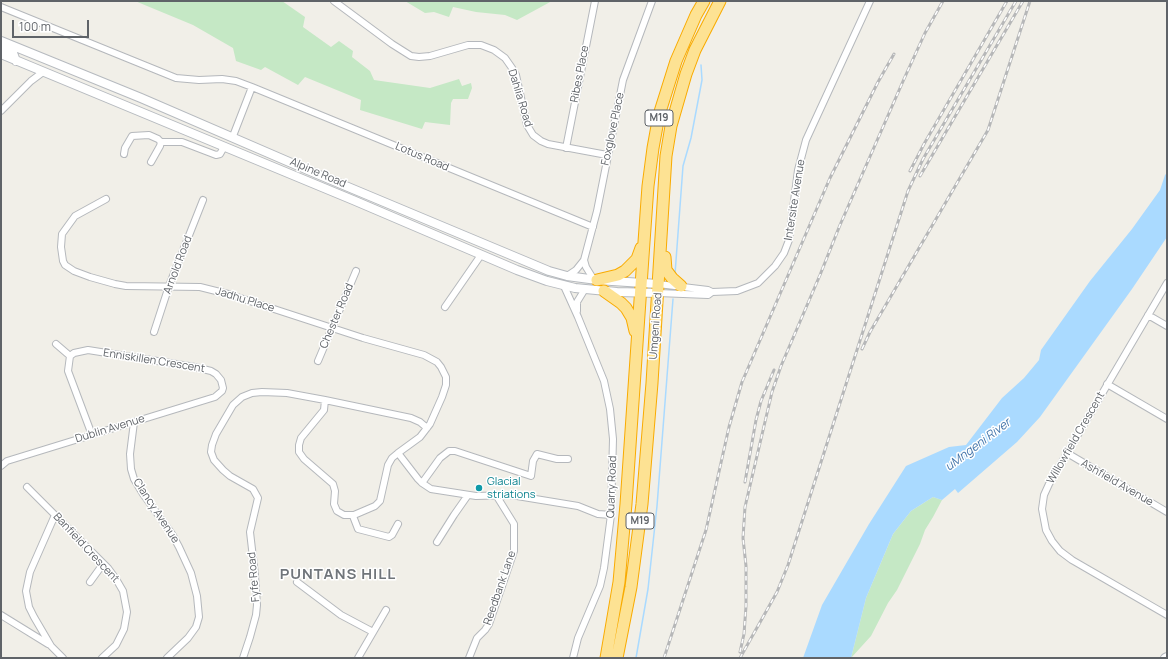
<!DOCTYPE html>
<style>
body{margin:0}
#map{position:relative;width:1168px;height:659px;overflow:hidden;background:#f1efe8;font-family:Manrope,sans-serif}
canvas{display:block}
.frame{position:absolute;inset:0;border:2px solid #5f6368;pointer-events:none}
.scale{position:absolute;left:12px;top:20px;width:77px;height:18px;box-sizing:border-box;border:2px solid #5f6368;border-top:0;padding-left:5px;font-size:12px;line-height:14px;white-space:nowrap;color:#5f6368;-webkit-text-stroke:3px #fff;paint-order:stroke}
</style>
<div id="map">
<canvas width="1168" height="659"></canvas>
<div class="frame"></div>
<div class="scale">100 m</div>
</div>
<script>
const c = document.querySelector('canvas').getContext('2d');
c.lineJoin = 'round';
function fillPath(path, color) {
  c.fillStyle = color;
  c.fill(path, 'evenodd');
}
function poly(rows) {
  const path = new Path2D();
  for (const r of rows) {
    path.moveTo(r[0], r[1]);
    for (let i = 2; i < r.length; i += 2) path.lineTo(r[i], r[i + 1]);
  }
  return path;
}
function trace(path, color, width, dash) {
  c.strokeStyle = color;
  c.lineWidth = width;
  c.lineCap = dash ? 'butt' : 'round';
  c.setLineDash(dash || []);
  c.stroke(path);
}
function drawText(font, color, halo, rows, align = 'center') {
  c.font = font + ' Manrope,sans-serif';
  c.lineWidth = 3;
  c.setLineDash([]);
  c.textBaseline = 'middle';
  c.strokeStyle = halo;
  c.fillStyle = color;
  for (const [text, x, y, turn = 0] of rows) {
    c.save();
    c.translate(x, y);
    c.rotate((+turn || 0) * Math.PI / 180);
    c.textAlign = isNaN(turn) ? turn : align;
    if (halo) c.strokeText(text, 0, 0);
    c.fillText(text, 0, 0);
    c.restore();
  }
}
fillPath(poly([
 [135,1,282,1,305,17,303,27,331,47,339,41,353,51,352,57,370,71,374,80,430,88,459,79,462,86,471,83,472,88,468,99,453,99,451,103,450,125,425,122,422,129,360,110,361,100,305,77,298,85,265,67,261,70,236,61,233,48,193,25],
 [405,1,552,1,517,20,505,15,476,12,453,7,449,17,434,12,425,13],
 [933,497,942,500,933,517,925,530,920,544,897,590,888,603,871,636,851,658,866,598,893,534,911,511]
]), '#c5e8c5');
fillPath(poly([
 [1167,173,1167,237,1132,289,1040,417,1017,442,958,493,955,489,942,500,933,497,911,511,893,534,866,598,851,658,803,658,822,605,869,524,906,466,949,447,966,445,1002,398,1024,378,1039,360,1041,350,1090,281,1132,229,1160,190,1165,175]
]), '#aadaff');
trace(poly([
 [675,274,683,166,691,138,702,80,701,65],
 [636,658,648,589,657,506,673,299]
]), '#aadaff', 1.5);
const street = poly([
 [334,1,392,44,411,56,419,57,430,56,468,45,481,45,494,50,505,58,512,68,516,75,527,125,533,135,541,141,548,144,607,155],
 [1,7,176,78,199,80,222,79,236,81,252,87,593,227],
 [1,111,31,81,43,72],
 [233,136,252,87],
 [161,142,182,142,216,155,220,154,224,147],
 [566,148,595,1],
 [124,154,125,148,132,136,149,135,158,139,161,142,160,146,151,162],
 [106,199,75,216,62,234,61,247,63,261,65,265,74,271,90,277,115,284,126,286,200,287,228,294,363,338,424,355,437,362,441,367,446,377,446,385,442,397,430,424,420,437,398,453,392,458,388,465,380,501,375,506,354,515,344,515,337,511,334,504,335,491,333,484,304,459,299,452,299,445,301,438,324,410,325,400],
 [584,260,586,267,594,280],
 [567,276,576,270,584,260,597,211,623,80,652,1],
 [1167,283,1049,484,1044,495,1042,509,1046,530,1052,541,1060,551,1072,560,1167,615],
 [658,284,708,290,712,292,737,291,758,283,775,266,784,253,789,240,798,170,806,140,870,1],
 [564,286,578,317,604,381,610,409,613,439,611,515,604,568,600,586,578,638,573,658],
 [658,293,708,295,712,292],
 [445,307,481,255],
 [577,311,577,302,585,289],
 [1148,315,1167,326],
 [154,332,169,286,203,200],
 [56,344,70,356],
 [318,361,356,271],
 [1107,384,1167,419],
 [134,422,130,454,131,469,134,479,143,494,172,534,179,547,191,573,197,596,199,617,196,627,188,638,167,658],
 [398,453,418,479,422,483,431,489,476,496,511,495,578,506,598,514,611,515],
 [1067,453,1167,512],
 [1,466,7,461,215,397,222,391,223,388,221,380,216,374,211,371,195,367,88,350,74,353,70,356,68,371,92,435],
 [422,483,440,458,449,451,455,451,531,476,533,461,537,454,557,459,568,459],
 [27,487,108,568,116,579,123,591,127,612,124,629,116,645,102,658],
 [55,515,30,572,26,591,29,607,34,617,51,646,63,658],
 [353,516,358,529,389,537,392,535,398,524],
 [437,542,454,515,468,495],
 [90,582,103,564],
 [297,582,341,615,373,632],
 [1,615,48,644],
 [243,658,250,637,256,615,257,605,255,575,250,532,258,498,253,489,230,476,223,470,214,460,211,452,212,445,216,434,233,405,242,397,252,393,262,392,287,393,325,400,411,418,420,422,427,428],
 [358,658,386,610],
 [469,658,477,638,485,630,489,624,514,551,514,524,496,495]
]);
const secondary = poly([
 [1,41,141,98,317,174,549,271,567,276,597,280,658,284],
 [1,46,13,53,16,61],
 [1,54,353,200,517,270,547,281,575,288,617,292,658,293],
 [1165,658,1167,657]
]);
const highway = poly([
 [665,257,666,270,672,278,681,286],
 [597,280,618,275,625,271,637,259,641,248],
 [604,291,621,303,626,308,632,318,635,331],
 [606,658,619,582,626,504,644,242,648,186,653,148,659,115,676,61,696,15,704,1],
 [617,658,631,587,642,504,652,383,666,156,671,126,686,74,695,50,720,1]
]);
trace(street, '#b5b8bc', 8);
trace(secondary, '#b6babf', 10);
trace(highway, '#f9ab00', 13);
trace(street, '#fff', 6);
trace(secondary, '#fff', 8);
trace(highway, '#fde293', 11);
const rail = poly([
 [910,171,924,144,1007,1],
 [920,176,1023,1],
 [862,349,870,332,988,130,1030,1],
 [745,482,756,420,761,401,774,370],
 [740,652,744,634,746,606,746,566,743,538,745,507,772,392,781,366,820,275,840,225,904,79,925,33,943,1],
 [664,658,706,530,729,427,742,382,830,178,878,82,894,54],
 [740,658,777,592,788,565,908,191,923,159,1016,1]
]);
trace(rail, '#b6b7b8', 3);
trace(rail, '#fff', 1.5, [4.5]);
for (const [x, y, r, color] of [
 [479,488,4,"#0f9aa8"]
]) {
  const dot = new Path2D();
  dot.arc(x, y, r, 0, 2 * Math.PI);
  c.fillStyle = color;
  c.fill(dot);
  trace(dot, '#fff', 1.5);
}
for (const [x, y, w] of [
 [659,118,28],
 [640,521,28]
]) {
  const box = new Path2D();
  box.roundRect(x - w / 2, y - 8, w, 16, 3);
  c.fillStyle = '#fff';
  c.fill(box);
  trace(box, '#5f6368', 1);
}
drawText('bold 10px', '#5f6368', null, [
 ["M19",659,118],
 ["M19",640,521]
]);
drawText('11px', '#5f6368', '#fff', [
 ["Ribes Place",580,74,-79],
 ["Dahlia Road",520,98,73],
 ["Foxglove Place",613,129,-78],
 ["Lotus Road",422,157,23],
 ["Alpine Road",318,173,23],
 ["Intersite Avenue",795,200,-81],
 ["Arnold Road",178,265,-69],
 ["Jadhu Place",245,300,17],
 ["Chester Road",337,316,-67],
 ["Umgeni Road",656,326,-86],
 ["Enniskillen Crescent",154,361,9],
 ["Dublin Avenue",110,429,-17],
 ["Willowfield Crescent",1076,438,-60],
 ["Ashfield Avenue",1117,483,30],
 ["Quarry Road",612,487,-88],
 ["Clancy Avenue",156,511,57],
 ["Banfield Crescent",86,548,47],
 ["Fyfe Road",254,577,-95],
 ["Reedbank Lane",500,588,-71]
]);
drawText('11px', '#0d838f', '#fff', [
 ["Glacial",487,482],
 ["striations",487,495]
], 'left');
drawText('italic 12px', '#4174aa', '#fff', [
 ["uMngeni River",978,445,-37]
]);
c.letterSpacing = '1px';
drawText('bold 15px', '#70757a', '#fff', [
 ["PUNTANS HILL",338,575]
]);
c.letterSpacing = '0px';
</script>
